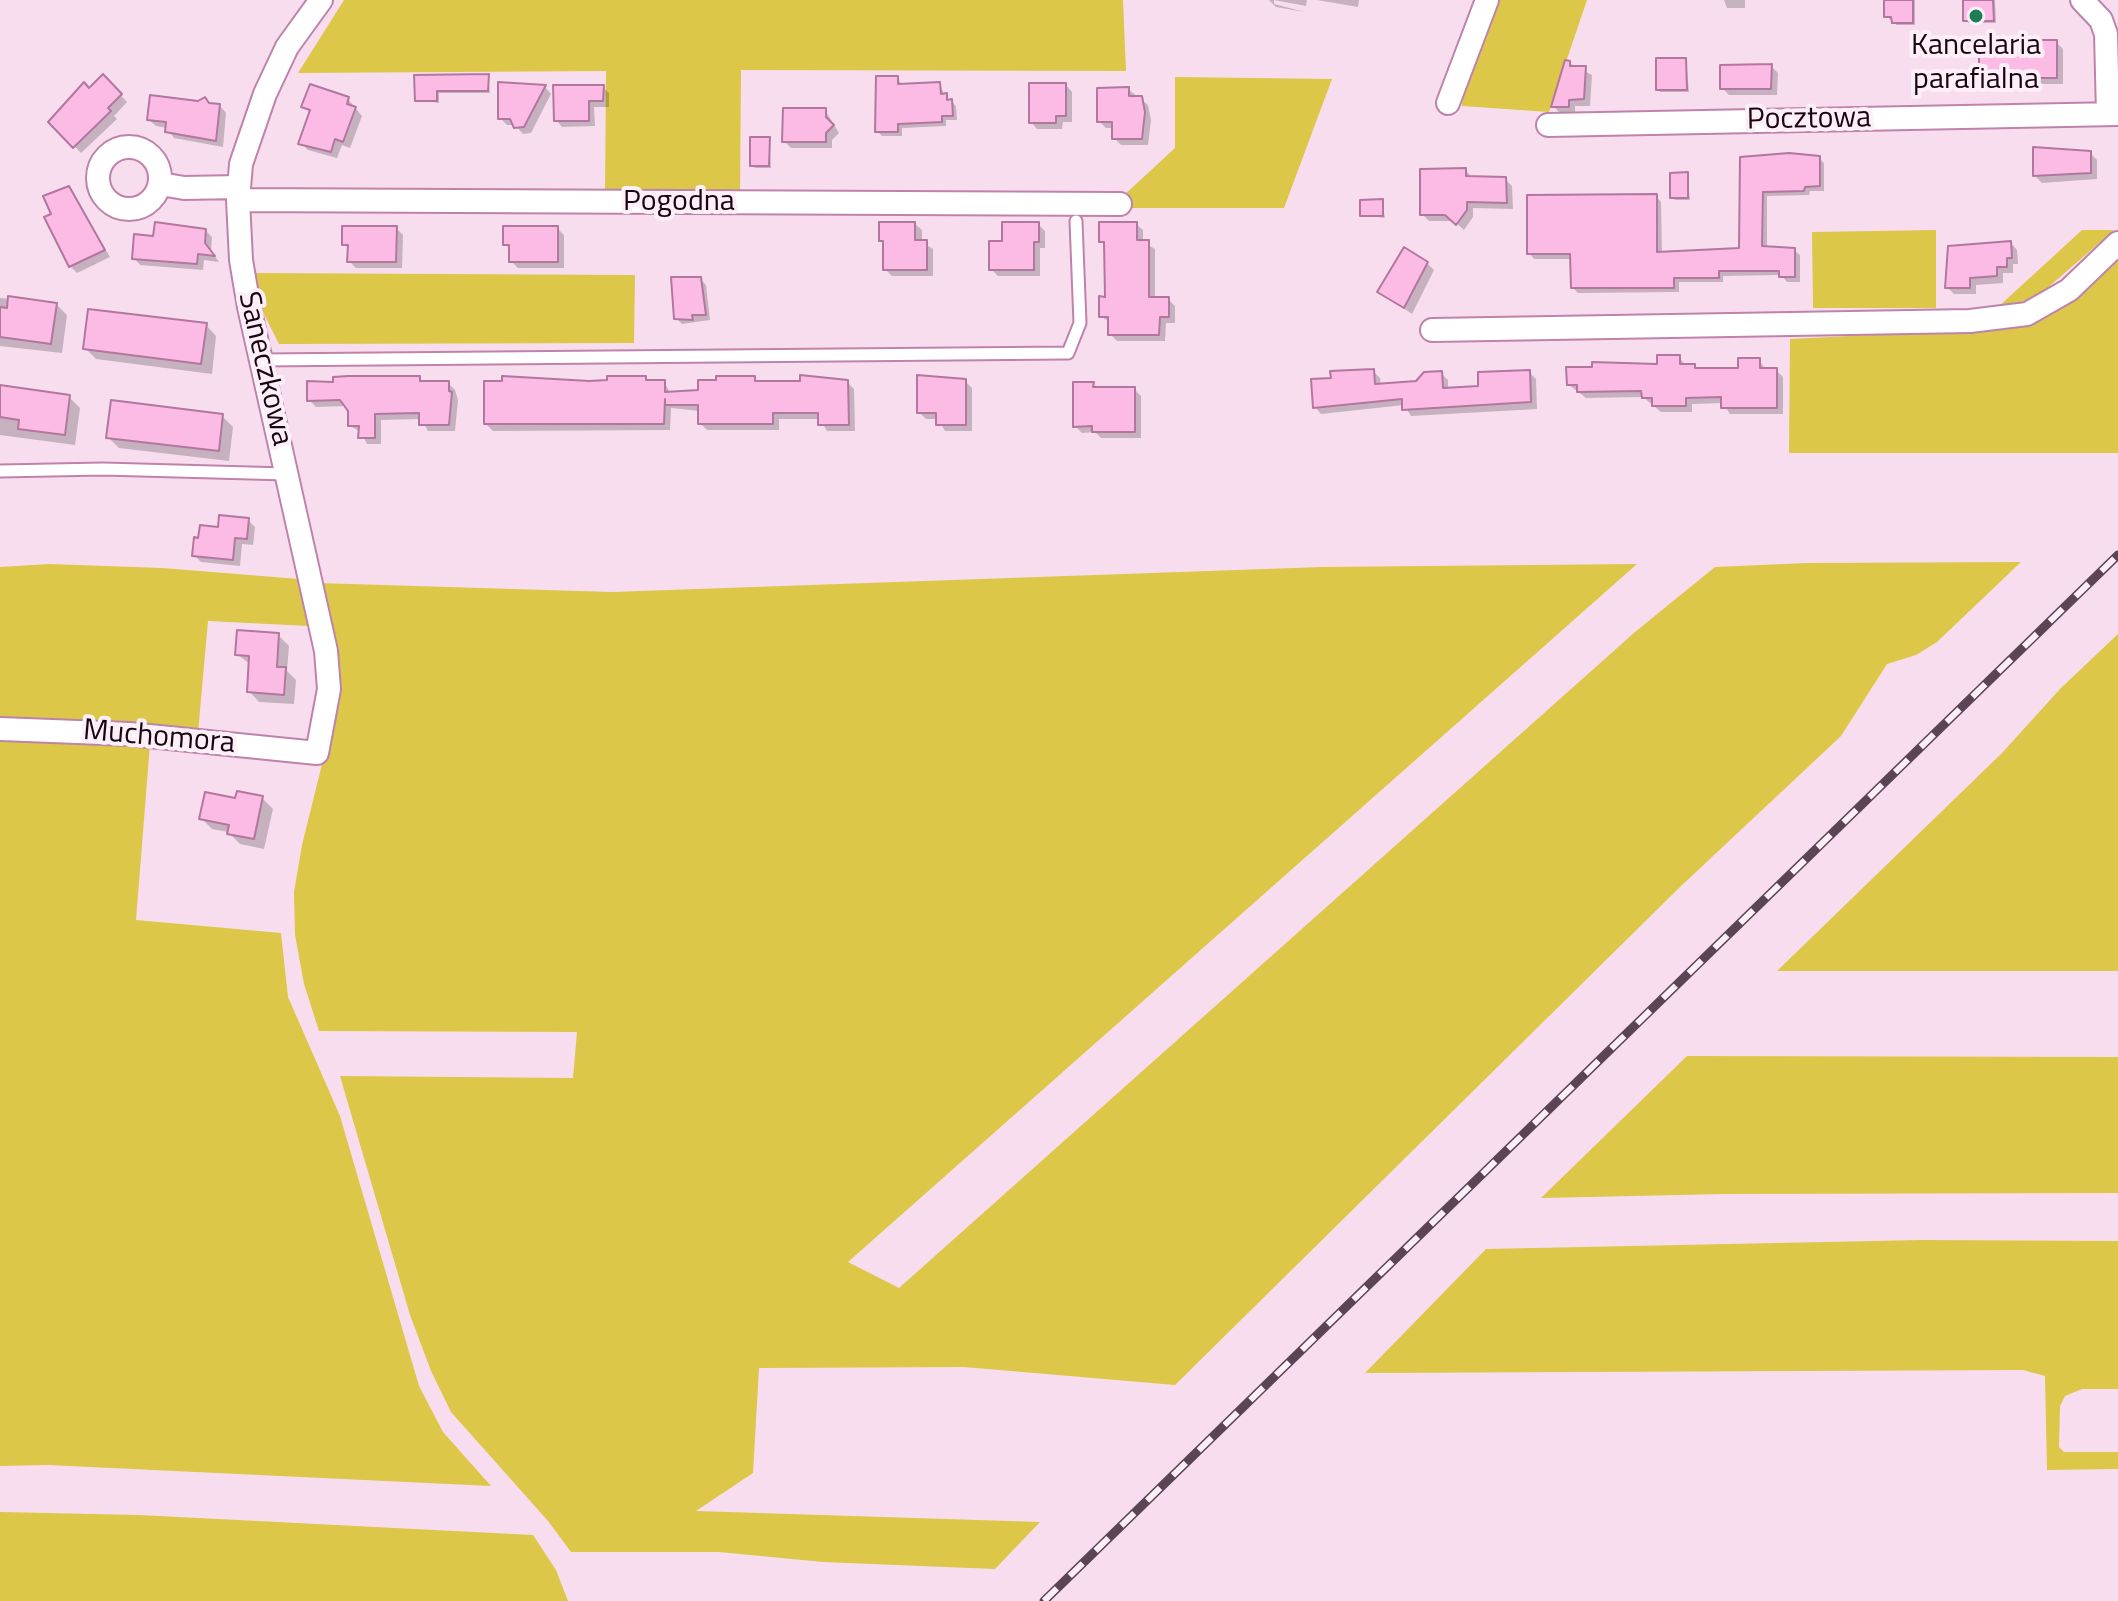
<!DOCTYPE html>
<style>
body{margin:0}
canvas{display:block;background:#f8ddee}
</style>
<canvas width="2118" height="1601"></canvas>
<script>
const c = document.querySelector('canvas').getContext('2d');
c.lineJoin = 'round';
function fillPath(path, color) {
  c.fillStyle = color;
  c.fill(path, 'evenodd');
}
function poly(rows) {
  const path = new Path2D();
  for (const r of rows) {
    if (r.length === 3) {
      path.moveTo(r[0] + r[2], r[1]);
      path.arc(r[0], r[1], r[2], 0, 2 * Math.PI);
      continue;
    }
    path.moveTo(r[0], r[1]);
    for (let i = 2; i < r.length; i += 2) path.lineTo(r[i], r[i + 1]);
  }
  return path;
}
function trace(path, color, width, dash) {
  c.strokeStyle = color;
  c.lineWidth = width;
  c.lineCap = dash ? 'butt' : 'round';
  c.setLineDash(dash || []);
  c.stroke(path);
}
function drawText(font, color, halo, rows, align = 'center') {
  c.font = font + ' "Titillium Web",sans-serif';
  c.lineWidth = 8;
  c.setLineDash([]);
  c.textBaseline = 'middle';
  c.strokeStyle = halo;
  c.fillStyle = color;
  for (const [text, x, y, turn = 0] of rows) {
    c.save();
    c.translate(x, y);
    c.rotate((+turn || 0) * Math.PI / 180);
    c.textAlign = isNaN(turn) ? turn : align;
    if (halo) c.strokeText(text, 0, 0);
    c.fillText(text, 0, 0);
    c.restore();
  }
}
fillPath(poly([
 [344,0,1123,0,1126,71,741,70,740,198,605,197,606,71,298,73],
 [1492,0,1587,0,1549,112,1462,106,1463,79],
 [1175,77,1332,79,1284,208,1127,208,1122,197,1175,148],
 [1936,230,1936,308,1813,308,1812,232],
 [2082,230,2114,230,2037,297,1996,309],
 [2118,259,2118,453,1789,453,1790,339,2012,328,2059,304],
 [253,273,635,275,634,343,279,344,258,302],
 [2021,562,1937,642,1916,655,1887,664,1841,736,1680,887,1175,1385,964,1367,759,1368,753,1473,696,1511,1040,1522,995,1569,823,1562,719,1552,571,1552,548,1521,451,1412,431,1371,410,1315,340,1076,573,1078,577,1032,319,1031,304,984,295,935,294,892,302,845,325,752,317,583,612,592,1322,567,1637,564,848,1262,899,1288,1635,632,1715,567,1808,563],
 [49,564,162,568,299,579,309,626,208,621,198,733,0,720,0,567],
 [2118,634,2118,971,1777,971,2002,753,2061,688],
 [0,735,150,744,136,920,281,933,288,997,340,1116,419,1386,443,1432,491,1486,48,1465,0,1466],
 [1687,1056,2118,1057,2118,1193,1724,1194,1541,1198],
 [1922,1240,2118,1241,2118,1389,2082,1389,2065,1396,2060,1406,2059,1447,2064,1452,2118,1452,2118,1469,2047,1470,2045,1376,2023,1370,1365,1373,1486,1249],
 [0,1512,139,1515,533,1535,556,1570,568,1601,0,1601]
]), '#dcc749');
fillPath(poly([
 [1269,0,1307,0,1306,6,1274,0,1274,4,1305,12,1276,7],
 [1317,0,1359,0,1358,7],
 [1724,0,1745,0,1745,8,1727,8],
 [1886,0,1915,0,1915,25,1896,25,1894,19,1889,19],
 [1963,0,1995,0,1996,23,1968,23],
 [2056,42,2063,49,2063,84,1988,84,1981,78],
 [1686,60,1689,92,1660,92,1658,89],
 [1569,63,1592,75,1590,106,1575,106,1575,113,1560,113,1553,106],
 [1771,66,1778,73,1777,95,1729,95,1722,88],
 [488,76,490,93,439,93,439,103,417,100,416,77],
 [103,77,127,102,114,116,117,119,81,153,51,122],
 [898,78,902,86,940,85,945,96,956,106,957,120,946,120,946,126,902,128,902,136,882,136,877,131],
 [500,85,545,87,551,94,531,133,523,134,515,125,507,125,500,118],
 [1066,85,1072,92,1072,122,1063,122,1062,129,1037,129,1031,122],
 [603,87,609,93,609,107,594,107,595,126,562,127,556,120],
 [1128,89,1148,105,1151,120,1148,145,1121,145,1114,138,1114,128,1106,128,1099,121],
 [348,99,362,116,350,148,342,145,337,158,308,150,301,143,311,114,304,106],
 [209,105,220,106,226,113,223,147,174,138,167,128,156,126,149,120],
 [825,110,839,133,832,140,832,148,791,148,784,141],
 [769,139,771,168,755,168,752,165],
 [2090,153,2097,160,2097,179,2042,183,2035,176],
 [1819,158,1824,163,1824,191,1810,191,1809,195,1767,196,1767,249,1794,250,1800,255,1800,282,1787,282,1781,275,1723,276,1723,282,1679,282,1679,292,1578,293,1573,288,1572,259,1534,259,1529,253,1656,196,1661,202,1662,254,1741,250,1742,159],
 [1465,170,1473,178,1505,179,1512,186,1513,209,1473,208,1473,217,1464,230,1454,221,1429,221,1422,214],
 [1687,174,1690,200,1675,200,1672,197],
 [69,188,110,257,77,273,70,266,54,215],
 [1382,201,1385,218,1362,215],
 [915,224,922,230,922,242,933,249,933,276,892,276,885,269,885,245,881,241],
 [1038,224,1045,231,1045,248,1040,248,1040,276,998,276,991,269,1004,243],
 [1136,224,1143,230,1143,242,1155,249,1155,299,1168,299,1175,306,1175,323,1166,323,1165,341,1117,341,1110,334,1110,323,1101,316,1107,299,1106,245,1101,241],
 [396,228,403,235,402,268,356,268,349,261,350,250,344,244],
 [557,228,564,235,564,268,518,268,511,261,511,250,505,244],
 [206,231,212,237,211,251,219,262,204,260,203,270,140,265,134,258,155,238],
 [2011,243,2017,250,2018,264,2013,264,2013,273,2003,273,2003,283,1976,285,1976,294,1954,294,1947,287],
 [1427,263,1434,270,1412,314,1380,292],
 [700,279,706,285,710,320,682,324,676,318],
 [0,298,56,304,67,315,62,353,0,346],
 [206,325,216,336,212,374,96,359,85,348],
 [1679,357,1686,366,1698,370,1740,370,1759,360,1766,370,1776,370,1783,377,1783,414,1730,414,1723,403,1692,404,1692,412,1661,412,1643,397,1586,398,1569,385,1659,367],
 [1373,371,1380,378,1381,386,1417,383,1441,373,1448,380,1448,390,1480,388,1529,372,1536,379,1537,409,1411,416,1404,405,1321,414,1315,407,1333,379],
 [419,378,424,383,448,383,455,390,458,400,455,431,428,431,421,419,381,420,381,444,367,444,361,432,350,426,348,406,316,407,309,400],
 [645,378,650,382,664,382,671,394,700,392,754,378,759,383,847,382,854,389,855,431,827,431,820,419,779,419,779,430,707,430,700,423,700,411,671,408,670,430,493,431,486,424,589,383],
 [965,381,972,388,972,431,945,431,938,419,926,419,919,412],
 [1075,384,1134,389,1141,396,1141,438,1101,438,1095,432,1082,433,1075,426],
 [0,388,69,397,80,408,75,445,0,435],
 [222,416,233,427,229,461,119,448,108,437],
 [248,520,255,527,253,545,242,544,240,566,201,562,194,555,220,529],
 [278,635,289,646,287,671,296,680,294,704,259,702,249,691,251,665,237,654],
 [262,798,273,809,264,849,240,844,228,832,212,829,201,818,236,801]
]), '#0003');
const building = poly([
 [1884,0,1913,0,1913,23,1892,23,1891,17,1884,17,1884,0],
 [1963,0,1993,0,1994,21,1963,21,1963,0],
 [1979,40,2057,40,2057,78,1979,78,1979,40],
 [1656,58,1686,58,1687,90,1656,90,1656,58],
 [1565,60,1570,61,1570,66,1586,66,1584,99,1569,100,1569,107,1551,107,1565,60],
 [1772,64,1771,89,1720,89,1720,65,1772,64],
 [103,74,122,94,108,108,111,111,73,148,48,122,84,82,89,88,103,74],
 [489,74,488,91,437,91,437,101,415,101,414,75,489,74],
 [876,76,898,76,898,84,940,82,941,94,947,93,947,100,952,99,953,116,942,116,942,122,898,124,898,132,875,132,876,76],
 [498,82,546,85,524,127,514,128,510,119,498,119,498,82],
 [1029,83,1066,83,1066,116,1056,116,1056,123,1029,123,1029,83],
 [310,84,349,97,347,104,356,107,343,142,335,139,331,152,298,144,310,110,301,107,310,84],
 [553,85,604,85,603,101,589,101,589,121,554,121,553,85],
 [1129,87,1129,96,1142,96,1145,112,1142,139,1112,139,1112,122,1097,122,1097,88,1129,87],
 [150,95,198,101,205,97,209,103,220,104,216,141,165,132,166,122,147,120,150,95],
 [783,108,826,108,826,117,834,125,826,133,826,142,782,142,783,108],
 [750,137,770,137,769,166,750,166,750,137],
 [2033,147,2091,151,2091,173,2033,176,2033,147],
 [1789,153,1820,156,1820,186,1805,187,1804,191,1763,192,1762,246,1795,248,1795,277,1779,277,1779,271,1719,271,1719,278,1674,278,1674,288,1571,288,1570,254,1527,254,1527,195,1657,194,1657,252,1739,248,1740,157,1789,153],
 [1466,168,1466,176,1506,177,1507,203,1467,202,1467,210,1456,225,1445,215,1420,215,1420,169,1466,168],
 [1688,172,1688,198,1670,198,1670,173,1688,172],
 [69,186,105,250,69,267,44,217,51,214,43,196,69,186],
 [1383,199,1383,216,1360,216,1360,200,1383,199],
 [155,222,206,229,205,243,215,256,198,254,197,264,132,259,134,234,153,236,155,222],
 [879,222,915,222,915,240,927,240,927,270,883,270,883,241,879,241,879,222],
 [1002,222,1039,222,1039,242,1034,242,1034,270,989,270,989,241,1002,241,1002,222],
 [1099,222,1137,222,1137,240,1149,240,1149,297,1169,297,1169,317,1160,317,1159,335,1108,335,1108,317,1099,317,1099,296,1105,297,1104,242,1099,242,1099,222],
 [342,226,397,226,396,262,347,262,348,245,342,245,342,226],
 [503,226,558,226,558,262,509,262,509,245,503,245,503,226],
 [2011,241,2012,258,2007,258,2007,267,1997,267,1997,276,1970,278,1970,288,1945,288,1948,246,2011,241],
 [1404,247,1428,262,1404,308,1377,292,1404,247],
 [671,277,701,277,706,315,692,315,693,320,674,319,671,277],
 [8,296,57,303,51,344,0,337,0,307,7,308,8,296],
 [88,309,207,323,201,364,83,349,88,309],
 [1657,355,1680,355,1680,364,1695,364,1695,368,1738,368,1738,358,1760,358,1760,368,1777,368,1777,408,1721,408,1721,397,1686,398,1686,406,1652,406,1652,398,1642,398,1641,391,1577,392,1577,385,1567,385,1566,367,1592,367,1592,362,1657,364,1657,355],
 [1374,369,1375,384,1416,381,1424,372,1442,371,1443,388,1478,386,1478,372,1530,370,1531,402,1402,410,1402,399,1313,408,1311,379,1331,378,1330,371,1374,369],
 [800,375,848,380,849,425,818,425,818,413,773,413,773,424,698,424,698,405,665,405,665,399,664,424,484,424,484,381,502,381,502,376,589,381,607,380,607,376,646,376,646,380,665,380,665,392,698,390,698,380,716,380,716,376,755,376,755,381,800,381,800,375],
 [917,375,966,379,966,425,936,425,936,413,917,413,917,375],
 [348,376,420,376,420,381,449,381,449,391,452,392,449,425,419,425,419,413,375,414,375,438,358,438,359,426,348,426,348,411,340,400,307,401,307,381,333,382,333,377,348,376],
 [1073,382,1094,382,1093,387,1135,387,1135,432,1092,432,1092,426,1073,427,1073,382],
 [0,385,70,395,65,435,18,429,19,420,0,417,0,385],
 [111,400,223,414,219,451,106,438,111,400],
 [219,515,249,518,247,539,235,538,233,560,192,556,194,537,198,538,200,525,218,527,219,515],
 [237,630,279,633,277,667,286,667,284,695,247,692,249,656,235,655,237,630],
 [237,791,263,796,254,839,227,834,229,825,199,819,205,792,235,798,237,791]
]);
fillPath(building, '#fbbbe5');
trace(building, '#b2779e', 2);
const service = poly([
 [262,360,1068,353,1080,323,1076,221],
 [0,471,103,469,287,474]
]);
const minor = poly([
 [2082,0,2101,20,2106,34,2108,114],
 [1448,103,1487,0],
 [1548,125,2118,114],
 [129,178,31],
 [161,184,184,188,239,187],
 [238,200,1120,204],
 [1432,330,1970,321,2027,314,2069,290,2118,243],
 [0,729,129,734,317,753,329,689,326,651,249,307,241,260,238,200,241,164,265,94,287,47,321,0]
]);
trace(service, '#bf83ab', 15);
trace(minor, '#bf83ab', 26);
trace(service, '#fff', 11);
trace(minor, '#fff', 22);
const rail = poly([
 [1044,1601,2118,555]
]);
trace(rail, '#5b4554', 9);
trace(rail, '#fceff7', 6, [18]);
for (const [x, y, r, color] of [
 [1976,16,8,"#1e7d55"]
]) {
  const dot = new Path2D();
  dot.arc(x, y, r, 0, 2 * Math.PI);
  c.fillStyle = color;
  c.fill(dot);
  trace(dot, '#fceff7', 3);
}
drawText('30px', '#190513', '#fceff7', [
 ["Kancelaria",1976,47],
 ["parafialna",1976,81]
]);
drawText('30px', '#190513', '#fceff7', [
 ["Pocztowa",1809,120,-1],
 ["Pogodna",679,203],
 ["Saneczkowa",264,369,77],
 ["Muchomora",159,738,5]
]);
</script>
